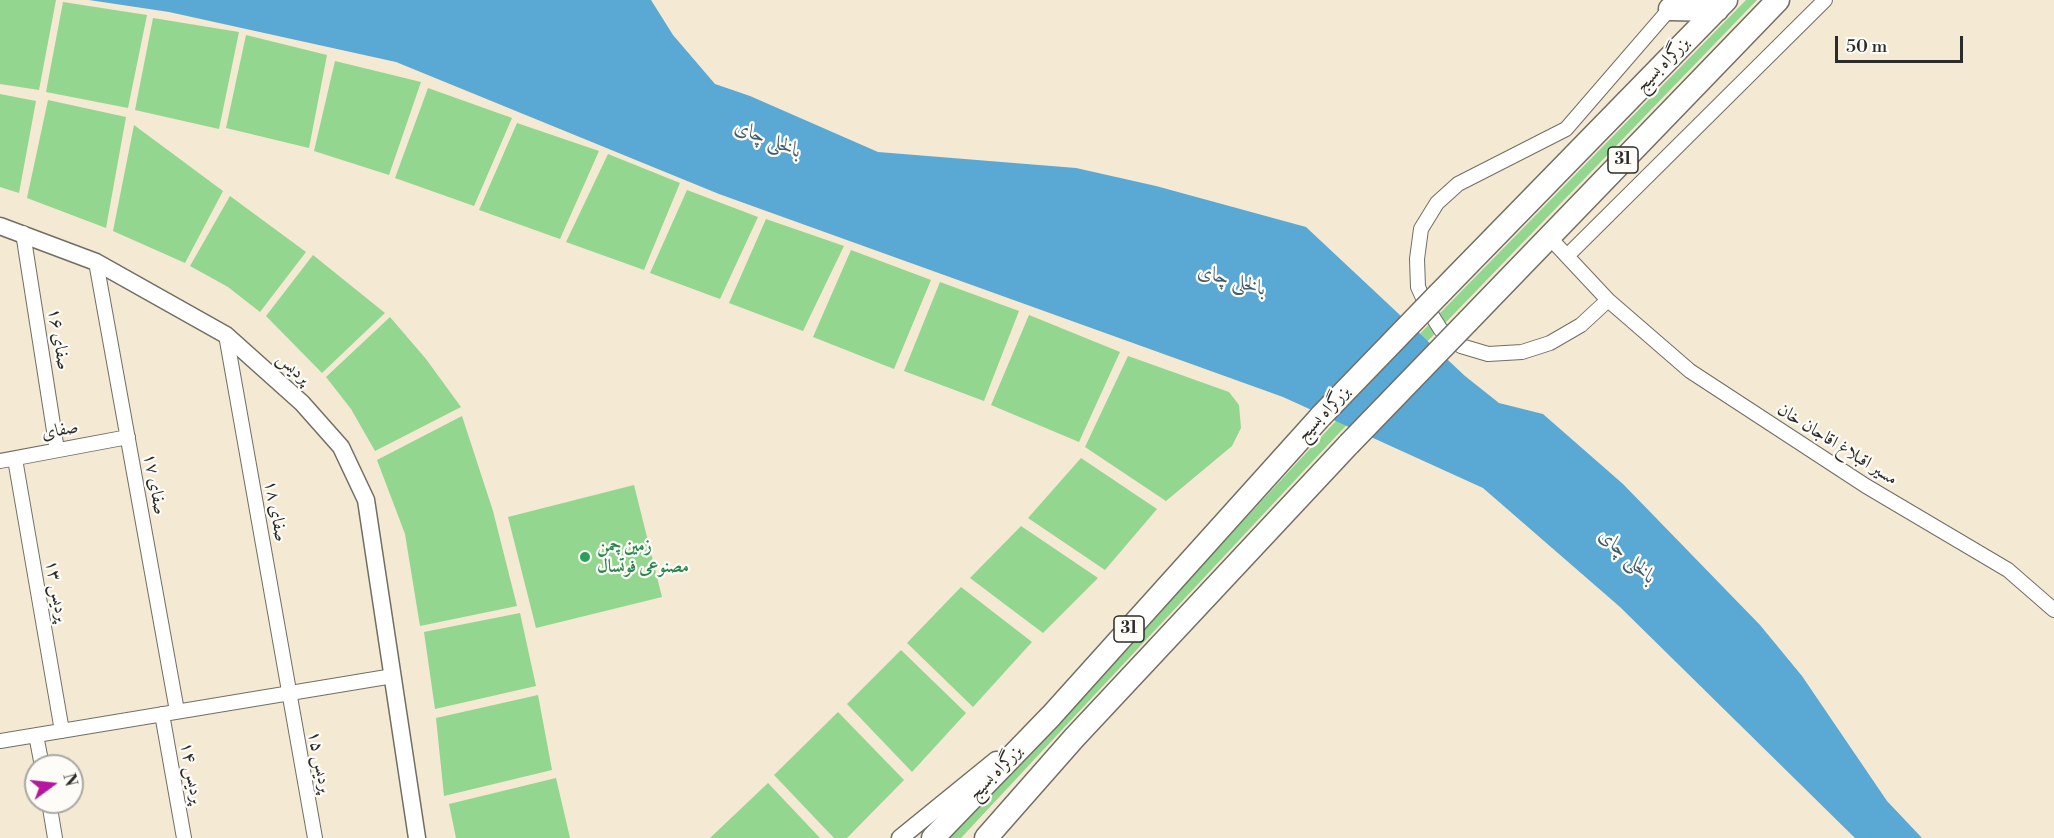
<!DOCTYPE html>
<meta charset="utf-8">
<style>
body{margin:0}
#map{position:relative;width:2054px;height:838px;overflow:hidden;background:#f4e9d2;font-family:"Libre Bodoni",serif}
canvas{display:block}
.north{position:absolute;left:24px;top:754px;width:60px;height:60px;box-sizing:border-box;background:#fdfcf7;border:2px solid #a9a8a5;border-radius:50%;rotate:75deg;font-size:16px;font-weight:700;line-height:24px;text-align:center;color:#2b2b2b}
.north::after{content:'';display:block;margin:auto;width:21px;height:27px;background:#b5179e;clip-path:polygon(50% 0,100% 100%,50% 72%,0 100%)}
.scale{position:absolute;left:1835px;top:36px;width:128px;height:27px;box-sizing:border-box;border:3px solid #2b2b2b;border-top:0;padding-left:8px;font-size:18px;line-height:21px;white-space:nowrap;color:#2b2b2b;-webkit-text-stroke:4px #fdfcf7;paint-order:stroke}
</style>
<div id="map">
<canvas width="2054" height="838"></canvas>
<div class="north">N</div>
<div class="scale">50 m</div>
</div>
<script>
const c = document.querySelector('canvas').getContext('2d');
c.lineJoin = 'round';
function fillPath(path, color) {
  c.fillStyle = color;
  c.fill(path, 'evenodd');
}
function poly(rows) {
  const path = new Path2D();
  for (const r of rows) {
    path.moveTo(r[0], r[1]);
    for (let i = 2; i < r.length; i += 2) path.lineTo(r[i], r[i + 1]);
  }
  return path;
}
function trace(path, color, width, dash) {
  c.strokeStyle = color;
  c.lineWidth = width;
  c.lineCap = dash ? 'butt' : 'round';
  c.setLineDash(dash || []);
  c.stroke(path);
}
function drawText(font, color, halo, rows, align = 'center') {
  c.font = font + ' "Libre Bodoni",Amiri,serif';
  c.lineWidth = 4.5;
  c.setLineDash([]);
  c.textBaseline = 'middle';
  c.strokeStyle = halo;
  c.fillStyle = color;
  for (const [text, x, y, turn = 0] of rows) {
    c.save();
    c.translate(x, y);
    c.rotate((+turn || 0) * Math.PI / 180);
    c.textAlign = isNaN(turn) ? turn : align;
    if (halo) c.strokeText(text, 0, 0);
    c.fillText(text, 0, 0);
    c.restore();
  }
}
fillPath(poly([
 [0,0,56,0,39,90,0,84],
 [1746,0,1757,0,1340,432,961,838,949,838,1359,396],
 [63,2,147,15,128,108,46,92],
 [153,18,239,32,219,129,135,110],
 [246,35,327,55,309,148,226,128],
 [335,61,421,82,389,175,314,151],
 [428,88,512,118,474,206,395,178],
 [0,94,36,101,19,193,0,187],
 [48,100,126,117,106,228,27,198],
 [517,123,599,151,560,239,479,210],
 [134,125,223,191,185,263,113,231],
 [608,154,680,183,644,270,566,242],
 [687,190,758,217,720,299,650,273],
 [230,196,306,252,260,312,228,287,190,266],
 [766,219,844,246,803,331,729,303],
 [851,250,931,280,894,369,813,337],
 [313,255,385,313,322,373,266,316],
 [940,282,1019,311,984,401,904,371],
 [1029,315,1120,352,1079,442,991,405],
 [390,317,426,359,461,407,375,451,351,409,326,377],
 [1128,356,1229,392,1239,405,1241,428,1232,446,1166,501,1085,447],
 [462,416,493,511,517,606,420,626,405,534,377,460],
 [1081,458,1157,509,1105,570,1028,518],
 [634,485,662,597,536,628,508,517],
 [1021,526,1098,578,1043,633,970,578],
 [961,587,1032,642,973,707,907,643],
 [520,613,536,686,435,709,424,632],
 [901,650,966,713,912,772,847,704],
 [538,695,552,770,444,796,436,718],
 [838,712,904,780,847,838,834,838,774,775],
 [556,778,570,838,456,838,449,804],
 [768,783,820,838,710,838]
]), '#93d68f');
fillPath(poly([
 [89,0,651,0,673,35,715,84,750,96,878,152,1076,168,1156,186,1306,227,1465,376,1499,403,1543,414,1623,484,1760,625,1802,676,1887,801,1922,838,1855,838,1620,607,1483,488,1283,397,719,194,396,62,169,12]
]), '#5aa8d4');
const minor = poly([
 [23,233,57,450],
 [1549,237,1608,300,1690,371,1866,486,2008,570,2054,610],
 [1567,256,1825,0],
 [96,262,177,711],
 [1608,300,1581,325,1550,343,1522,352,1488,354,1461,346,1441,330,1429,311,1418,287,1417,259,1421,229,1437,203,1458,184,1566,129,1674,4],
 [226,335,315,838],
 [15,459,62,731],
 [0,461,128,437],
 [162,714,184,838],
 [36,735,42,766],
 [0,741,393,676],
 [49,802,55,838]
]);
const tertiary = poly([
 [0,226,96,262,226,335,302,403,341,447,366,500,417,838],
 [900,838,996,760]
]);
const trunk = poly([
 [1670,9,1717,10,1716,1],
 [1439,294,1726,0],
 [1468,321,1778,0],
 [933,838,1051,716,1321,416],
 [986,838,1074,738,1349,444]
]);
trace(minor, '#716e65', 16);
trace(tertiary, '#716e65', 19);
trace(trunk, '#716e65', 25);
trace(minor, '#fff', 14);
trace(tertiary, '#fff', 16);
trace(trunk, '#fff', 22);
const trunkBridge = poly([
 [1321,416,1439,294],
 [1349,444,1468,321]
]);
trace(trunkBridge, '#716e65', 25, []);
trace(trunkBridge, '#fff', 22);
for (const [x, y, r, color] of [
 [585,557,6,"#2e9e5b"]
]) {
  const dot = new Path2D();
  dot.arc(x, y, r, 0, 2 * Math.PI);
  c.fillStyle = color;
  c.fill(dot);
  trace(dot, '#fdfcf7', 2);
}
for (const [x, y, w] of [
 [1623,160,30],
 [1129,629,30]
]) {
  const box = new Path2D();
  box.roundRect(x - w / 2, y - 13, w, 26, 4.5);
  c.fillStyle = '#fdfcf7';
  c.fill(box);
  trace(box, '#2b2b2b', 1.5);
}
drawText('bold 16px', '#2b2b2b', null, [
 ["31",1623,160],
 ["31",1129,629]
]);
drawText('18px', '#2b2b2b', '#fdfcf7', [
 ["بزرگراه بسیج",1663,65,-46],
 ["صفای ۱۶",58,339,81],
 ["پردیس",293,369,42],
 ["بزرگراه بسیج",1324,414,-47],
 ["صفای",60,431,-11],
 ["مسیر اقبلاغ اقاجان خان",1837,445,32],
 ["صفای ۱۷",154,484,80],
 ["صفای ۱۸",275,511,80],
 ["پردیس ۱۳",56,591,80],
 ["پردیس ۱۵",319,762,79],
 ["پردیس ۱۴",191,773,80],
 ["بزرگراه بسیج",996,773,-46]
]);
drawText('bold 18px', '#27864d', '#fdfcf7', [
 ["زمین چمن",597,547],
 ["مصنوعی فوتسال",597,568]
], 'left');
drawText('italic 20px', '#3e5d6f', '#fdfcf7', [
 ["بالخلی چای",768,140,22],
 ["بالخلی چای",1232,281,16],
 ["بالخلی چای",1627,557,43]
]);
</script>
